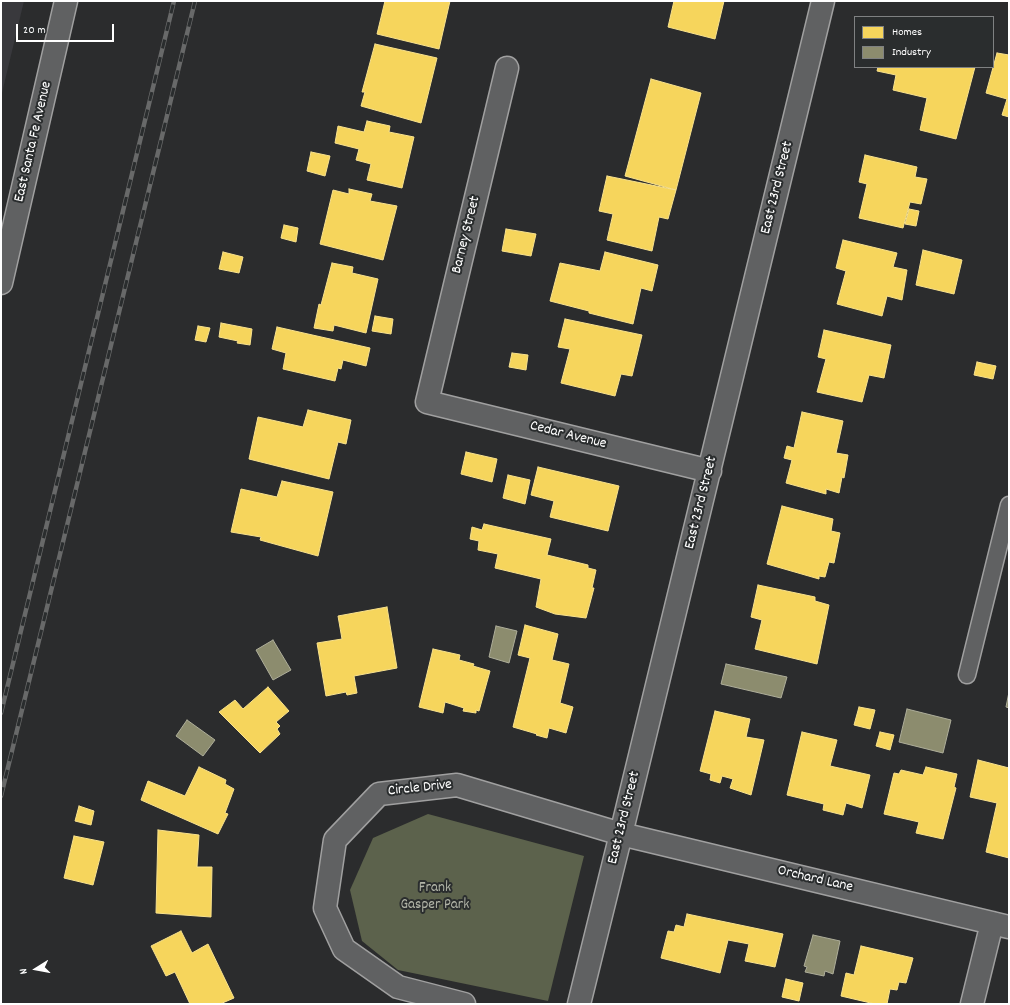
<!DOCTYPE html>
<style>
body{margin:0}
#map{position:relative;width:1010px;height:1005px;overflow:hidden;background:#2b2c2d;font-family:Dekko,sans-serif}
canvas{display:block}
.frame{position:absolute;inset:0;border:2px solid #fff;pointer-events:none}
.legend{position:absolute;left:854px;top:16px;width:140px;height:52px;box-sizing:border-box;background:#2a2d2e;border:1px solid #7f8182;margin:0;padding:5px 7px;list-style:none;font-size:12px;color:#fff}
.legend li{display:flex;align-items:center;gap:8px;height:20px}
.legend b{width:20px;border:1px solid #7f8182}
.north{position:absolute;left:16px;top:949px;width:40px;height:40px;-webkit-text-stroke:3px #2a2d2e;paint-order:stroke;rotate:259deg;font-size:11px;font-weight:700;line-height:16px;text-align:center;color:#fff}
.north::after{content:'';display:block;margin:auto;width:14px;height:18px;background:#fff;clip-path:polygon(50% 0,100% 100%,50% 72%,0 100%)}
.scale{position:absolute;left:16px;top:24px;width:98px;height:18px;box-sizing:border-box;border:2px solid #fff;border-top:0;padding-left:5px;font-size:12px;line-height:14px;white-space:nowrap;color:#fff;-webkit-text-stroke:3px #2a2d2e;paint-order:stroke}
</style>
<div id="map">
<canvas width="1010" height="1005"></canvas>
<div class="frame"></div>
<ul class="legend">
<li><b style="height:11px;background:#f6d55c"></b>Homes</li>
<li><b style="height:11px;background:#8c8c6e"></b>Industry</li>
</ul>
<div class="north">N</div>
<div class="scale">20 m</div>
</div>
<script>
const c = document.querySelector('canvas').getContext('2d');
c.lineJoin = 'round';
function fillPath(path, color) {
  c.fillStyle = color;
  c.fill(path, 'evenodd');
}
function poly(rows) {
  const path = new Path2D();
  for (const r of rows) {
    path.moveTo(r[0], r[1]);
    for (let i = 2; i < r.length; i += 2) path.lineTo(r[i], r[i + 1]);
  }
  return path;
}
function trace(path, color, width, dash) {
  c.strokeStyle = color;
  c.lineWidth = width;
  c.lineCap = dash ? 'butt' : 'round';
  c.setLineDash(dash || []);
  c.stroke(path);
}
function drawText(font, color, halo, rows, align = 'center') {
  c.font = font + ' Dekko,sans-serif';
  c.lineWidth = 4;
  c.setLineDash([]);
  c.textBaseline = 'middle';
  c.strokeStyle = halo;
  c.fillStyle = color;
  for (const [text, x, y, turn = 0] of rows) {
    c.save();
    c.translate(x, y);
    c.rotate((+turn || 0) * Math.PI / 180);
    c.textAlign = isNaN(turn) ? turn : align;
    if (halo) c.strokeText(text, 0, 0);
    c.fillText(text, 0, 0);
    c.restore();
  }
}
fillPath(poly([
 [1,1,24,1,1,97]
]), '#39393d');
fillPath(poly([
 [428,814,584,856,548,1001,398,970,362,941,350,890,373,838]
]), '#5c624c');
const homes = poly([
 [385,1,450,1,439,49,377,34,385,1],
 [674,1,724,1,715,39,668,27,674,1],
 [375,44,437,58,421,123,361,106,365,92,362,92,375,44],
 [997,53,1009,55,1009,117,1002,115,1007,99,986,93,997,53],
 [878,67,975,67,956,139,920,130,927,98,893,90,896,75,877,71,878,67],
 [651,79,701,93,676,190,625,176,651,79],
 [367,121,390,126,389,132,414,137,402,188,367,180,371,164,356,160,359,149,335,143,338,126,364,132,367,121],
 [311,152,330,156,325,176,307,171,311,152],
 [865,155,917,167,915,177,927,179,921,204,910,202,903,228,859,218,867,184,859,182,865,155],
 [607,176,676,190,668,219,659,217,652,251,607,240,613,214,599,211,607,176],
 [349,189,372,194,370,201,397,206,383,260,320,244,333,190,349,194,349,189],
 [909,209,919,211,916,226,905,224,909,209],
 [284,225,298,228,296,242,281,238,284,225],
 [506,229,536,234,531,256,502,251,506,229],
 [843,240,897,253,893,267,907,270,902,300,887,296,882,316,837,304,846,271,836,268,843,240],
 [923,250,962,260,954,294,916,285,923,250],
 [223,252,243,257,239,273,219,269,223,252],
 [605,252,658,265,652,291,641,288,633,324,589,313,589,311,550,301,560,263,600,271,605,252],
 [332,263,353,267,352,273,378,279,366,333,334,325,333,331,314,328,319,304,321,305,332,263],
 [375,316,393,319,391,334,372,331,375,316],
 [565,319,642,335,632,376,621,374,615,396,561,383,570,349,558,347,565,319],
 [221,323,252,329,250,345,237,343,238,341,219,337,221,323],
 [198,326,210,328,206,342,195,340,198,326],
 [277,327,370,348,366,366,343,360,341,369,338,368,335,381,283,369,286,353,272,349,277,327],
 [824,330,891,345,884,378,869,375,862,402,817,392,826,359,818,357,824,330],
 [512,353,528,355,526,370,509,367,512,353],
 [977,362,996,366,993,379,974,375,977,362],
 [308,410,351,420,346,444,338,442,329,479,249,459,258,417,303,427,308,410],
 [802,412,843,421,836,453,848,455,844,478,842,477,839,493,826,489,826,494,786,483,792,460,784,458,787,446,794,448,802,412],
 [466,452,497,459,492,482,461,474,466,452],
 [538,467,619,486,608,531,550,517,554,501,531,495,538,467],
 [508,475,530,480,525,504,503,498,508,475],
 [282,481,333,492,318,556,260,540,261,537,231,532,241,489,277,497,282,481],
 [782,506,833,519,831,531,840,533,834,563,829,562,825,577,819,576,819,579,767,564,782,506],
 [484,524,551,539,547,555,588,565,588,568,596,570,592,588,594,588,586,618,555,614,536,607,541,579,495,568,498,554,478,550,479,541,470,539,472,527,482,530,484,524],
 [758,585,815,597,815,601,829,605,817,664,755,649,762,620,751,617,758,585],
 [387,607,397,668,354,676,357,693,347,695,346,692,326,696,317,643,342,639,338,616,387,607],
 [525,625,558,634,552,660,569,664,560,703,573,707,566,733,549,728,547,738,536,735,537,734,513,727,530,658,518,655,525,625],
 [433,649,460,655,459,660,474,664,473,666,490,671,479,711,476,710,476,713,463,711,464,708,445,702,443,713,419,707,433,649],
 [268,687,289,711,276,722,280,726,277,729,280,734,260,753,219,712,235,700,243,709,268,687],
 [859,707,875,710,870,729,854,725,859,707],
 [715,711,750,719,746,737,764,740,751,795,730,788,733,779,722,776,720,783,710,780,711,774,700,771,715,711],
 [802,732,837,740,830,766,870,775,862,808,846,803,843,815,823,810,824,804,787,795,802,732],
 [880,732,894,735,890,750,876,746,880,732],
 [978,760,1009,768,1009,767,1009,858,986,852,997,803,970,797,978,760],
 [199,767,226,780,225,784,234,789,225,813,228,814,218,834,141,800,148,781,185,796,199,767],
 [926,767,957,774,954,787,956,788,943,839,916,833,919,822,884,814,894,773,899,774,901,770,923,775,926,767],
 [79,806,94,811,91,825,75,821,79,806],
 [158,830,199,835,197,867,212,867,211,917,156,913,158,830],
 [74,836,104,842,93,885,64,878,74,836],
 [687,914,783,934,775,967,745,961,749,944,728,940,720,973,661,958,668,931,674,932,676,925,684,927,687,914],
 [181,931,192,953,208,944,234,998,220,1004,190,1004,175,972,166,976,151,946,181,931],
 [861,946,913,958,906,983,899,982,897,990,890,989,887,1004,875,1004,841,996,846,973,854,975,861,946],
 [786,979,803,983,799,1001,782,997,786,979]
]);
fillPath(homes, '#f6d55c');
trace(homes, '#f9e28d', 1);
const industry = poly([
 [496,626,517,631,509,663,489,657,496,626],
 [273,640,291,670,273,680,256,650,273,640],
 [726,664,787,677,781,698,721,684,726,664],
 [1009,692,1009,708,1006,707,1009,692],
 [907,709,951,720,943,753,899,742,907,709],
 [187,720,215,740,203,756,176,736,187,720],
 [813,935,840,941,833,974,825,971,824,976,805,972,807,967,804,966,813,935]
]);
fillPath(industry, '#8c8c6e');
trace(industry, '#aeae9a', 1);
const service = poly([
 [967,675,1009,505]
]);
const minor = poly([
 [507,68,427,402,710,471],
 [464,1004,398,987,344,949,325,908,335,840,379,794,457,785,621,834,1009,927],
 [579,1004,621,834,823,1],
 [972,1004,992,923]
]);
const tertiary = poly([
 [1,283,66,1]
]);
trace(service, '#a0a0a0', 19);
trace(minor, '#a0a0a0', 25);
trace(tertiary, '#a0a0a0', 25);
trace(service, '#606162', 16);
trace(minor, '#606162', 22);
trace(tertiary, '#606162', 22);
const rail = poly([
 [1,713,174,1],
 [1,796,195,1]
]);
trace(rail, '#686969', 4.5);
trace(rail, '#2a2d2e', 3, [9]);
drawText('15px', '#fff', '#2a2d2e', [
 ["East Santa Fe Avenue",34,142,-77],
 ["East 23rd Street",778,188,-76],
 ["Barney Street",467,235,-76],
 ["Cedar Avenue",568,436,14],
 ["East 23rd Street",702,503,-76],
 ["Circle Drive",420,789,-6],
 ["East 23rd Street",625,818,-76],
 ["Orchard Lane",815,880,13]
]);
drawText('15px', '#b2b5a8', '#2a2d2e', [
 ["Frank",435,889],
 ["Gasper Park",435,906]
]);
</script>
